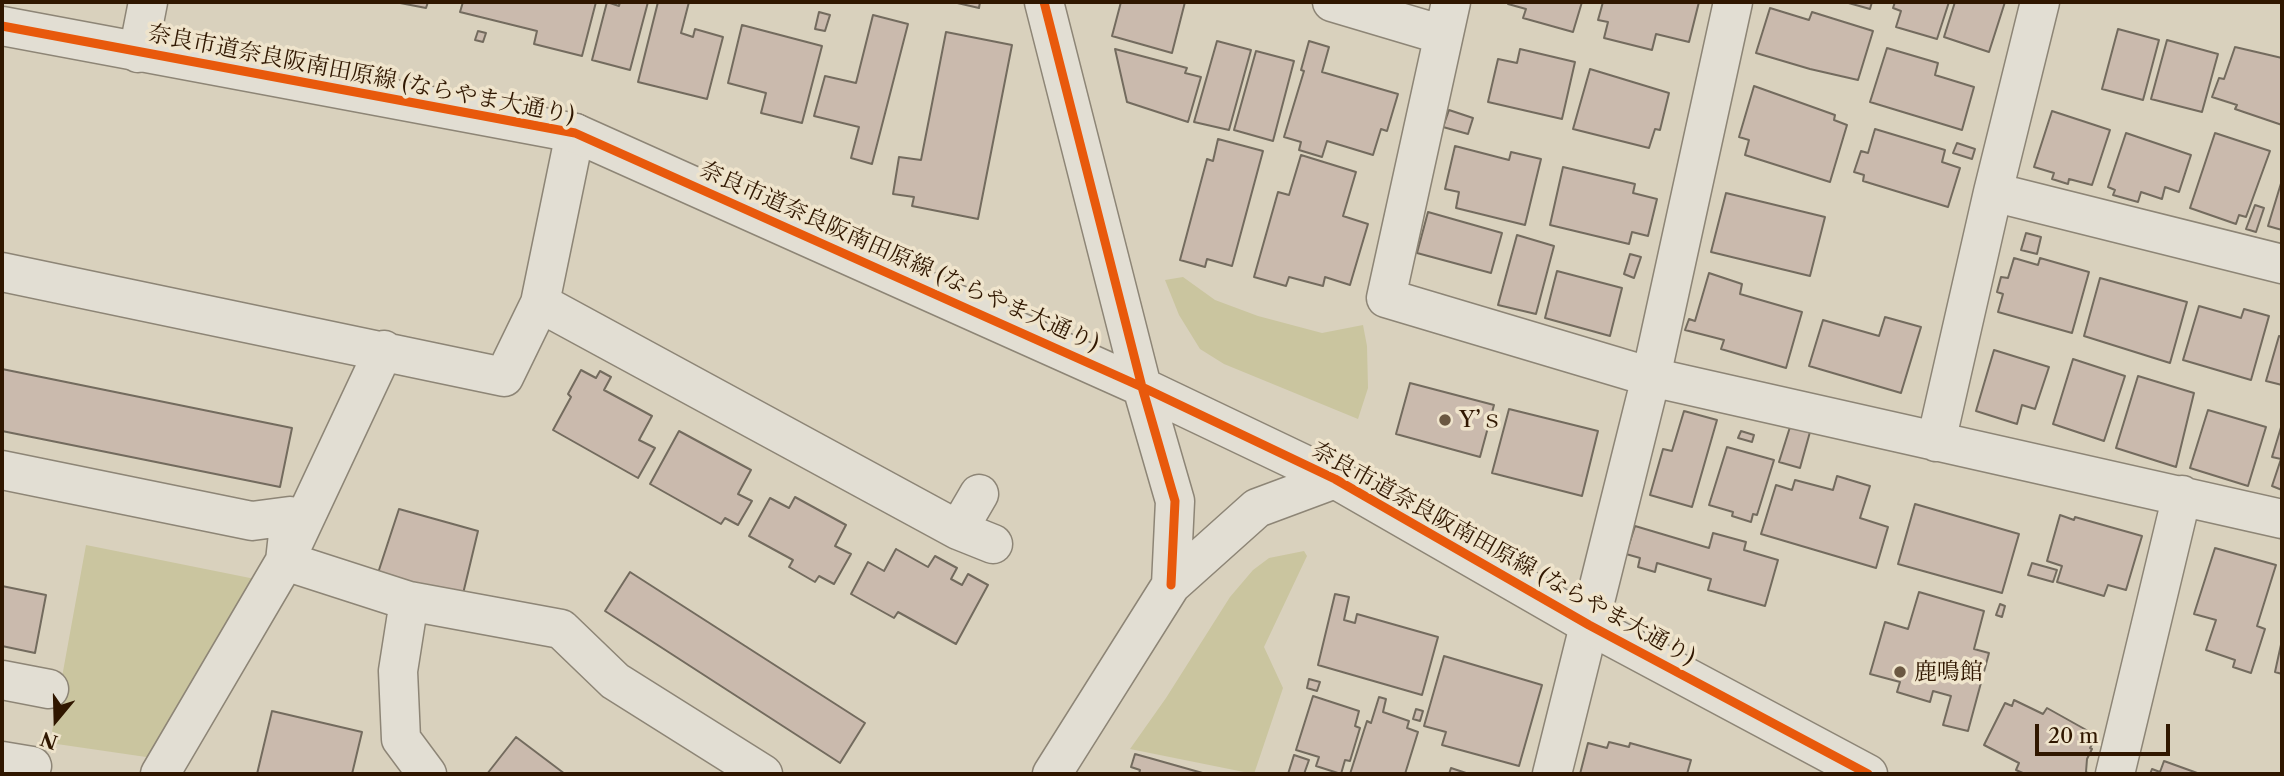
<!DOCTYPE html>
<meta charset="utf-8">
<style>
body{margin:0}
#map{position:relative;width:2284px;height:776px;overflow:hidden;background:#d9d1bd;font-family:"Libre Caslon Text",serif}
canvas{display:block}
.frame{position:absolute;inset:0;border:4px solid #301700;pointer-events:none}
.north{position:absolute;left:21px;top:685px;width:70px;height:70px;-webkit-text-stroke:5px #efe4cc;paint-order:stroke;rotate:199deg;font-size:19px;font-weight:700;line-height:28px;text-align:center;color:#301700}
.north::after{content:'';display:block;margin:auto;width:24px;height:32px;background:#301700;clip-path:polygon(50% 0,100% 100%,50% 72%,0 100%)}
.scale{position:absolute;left:2035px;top:724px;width:135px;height:32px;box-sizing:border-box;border:4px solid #301700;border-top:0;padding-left:9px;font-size:21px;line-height:24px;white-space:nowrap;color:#301700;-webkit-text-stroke:5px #efe4cc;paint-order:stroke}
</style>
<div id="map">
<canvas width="2284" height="776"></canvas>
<div class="frame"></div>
<div class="north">N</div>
<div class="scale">20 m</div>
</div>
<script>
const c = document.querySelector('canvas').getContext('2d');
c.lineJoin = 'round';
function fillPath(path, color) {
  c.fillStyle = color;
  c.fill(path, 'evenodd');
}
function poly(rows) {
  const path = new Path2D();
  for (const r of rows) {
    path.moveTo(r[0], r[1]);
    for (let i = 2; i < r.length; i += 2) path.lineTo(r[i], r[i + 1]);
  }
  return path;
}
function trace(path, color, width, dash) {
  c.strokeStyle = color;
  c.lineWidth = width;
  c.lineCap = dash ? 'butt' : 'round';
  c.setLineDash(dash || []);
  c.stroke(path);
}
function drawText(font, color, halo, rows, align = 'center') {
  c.font = font + ' "Libre Caslon Text","Noto Serif JP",serif';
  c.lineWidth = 7;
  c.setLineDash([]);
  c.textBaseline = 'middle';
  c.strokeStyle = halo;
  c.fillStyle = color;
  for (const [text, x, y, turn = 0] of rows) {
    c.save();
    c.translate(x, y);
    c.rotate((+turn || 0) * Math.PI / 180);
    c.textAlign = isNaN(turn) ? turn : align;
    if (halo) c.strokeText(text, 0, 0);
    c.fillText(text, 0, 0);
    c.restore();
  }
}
fillPath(poly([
 [1183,277,1215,300,1258,316,1322,333,1363,325,1367,346,1368,388,1358,419,1224,364,1200,349,1179,315,1165,280],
 [86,545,260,580,153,758,50,743],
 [1304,551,1307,556,1264,647,1283,688,1254,774,1130,749,1166,698,1230,597,1253,570,1269,558]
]), '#cac59f');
const building = poly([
 [395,2,428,2,426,8,395,2],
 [463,2,596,2,582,56,534,44,537,31,460,12,463,2],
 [607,2,619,6,620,2,648,2,630,70,592,60,607,2],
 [658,2,689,2,681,33,693,37,695,29,723,37,707,99,638,82,658,2],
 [953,2,980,2,979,8,953,2],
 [1121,2,1185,2,1172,53,1112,36,1121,2],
 [1508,2,1582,2,1573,32,1523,18,1526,9,1508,4,1508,2],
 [1603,2,1699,2,1689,42,1656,34,1652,50,1604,38,1608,22,1598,20,1603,2],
 [1845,2,1872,2,1870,9,1845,2],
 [1895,2,1949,2,1937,39,1896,27,1901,11,1893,8,1895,2],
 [1955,2,2005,2,1989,52,1944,37,1955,2],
 [1770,8,1809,20,1812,12,1873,31,1858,80,1810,69,1756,53,1770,8],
 [819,12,830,15,825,31,815,29,819,12],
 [873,15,908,24,872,164,851,158,859,127,814,116,825,76,856,83,873,15],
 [742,25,822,46,802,123,761,113,766,93,728,83,742,25],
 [2118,29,2159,40,2143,100,2102,89,2118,29],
 [478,31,486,33,483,42,475,40,478,31],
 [946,32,1012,45,978,219,912,206,914,197,893,194,899,157,921,160,946,32],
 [2167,40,2218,54,2202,112,2151,99,2167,40],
 [1217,41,1251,50,1229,130,1194,122,1217,41],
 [1309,41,1329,47,1322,72,1398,94,1387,131,1381,129,1373,155,1327,141,1322,157,1299,150,1301,142,1284,137,1304,71,1301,70,1309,41],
 [2235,47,2282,58,2282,125,2235,109,2237,105,2212,97,2219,78,2224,79,2235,47],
 [1887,48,1938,63,1935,75,1974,87,1962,130,1870,102,1887,48],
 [1115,49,1187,68,1185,73,1201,77,1188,122,1127,102,1115,49],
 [1520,49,1575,62,1562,119,1488,102,1498,59,1517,63,1520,49],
 [1256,51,1294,61,1273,141,1234,130,1256,51],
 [1590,69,1669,93,1660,130,1655,129,1649,148,1573,129,1590,69],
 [1754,86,1835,115,1834,120,1847,125,1830,182,1745,155,1749,140,1739,137,1754,86],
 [1449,110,1473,118,1468,134,1443,127,1449,110],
 [2052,111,2110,130,2092,185,2069,179,2068,184,2052,179,2054,173,2034,167,2052,111],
 [1875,129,1945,150,1942,162,1960,168,1948,207,1863,181,1864,175,1854,172,1861,151,1868,153,1875,129],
 [2126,133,2191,155,2179,192,2165,187,2162,199,2141,192,2138,202,2113,195,2115,190,2108,187,2126,133],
 [2215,133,2270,151,2246,217,2239,215,2236,224,2190,208,2215,133],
 [1218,139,1263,151,1232,266,1207,259,1205,267,1180,260,1207,159,1213,161,1218,139],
 [1957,143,1975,149,1972,159,1953,153,1957,143],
 [1455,146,1509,160,1511,152,1541,159,1525,225,1456,208,1459,192,1445,189,1455,146],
 [1301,155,1356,172,1343,216,1368,224,1350,285,1325,277,1323,286,1289,277,1286,286,1254,277,1278,192,1289,195,1301,155],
 [1563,167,1635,184,1633,193,1657,199,1648,236,1632,232,1629,244,1550,225,1563,167],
 [2282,180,2282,230,2268,226,2282,180],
 [1726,193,1825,217,1810,276,1711,252,1726,193],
 [2255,205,2264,208,2256,232,2246,229,2255,205],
 [1428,212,1502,233,1491,273,1417,253,1428,212],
 [2026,233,2041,237,2037,254,2021,250,2026,233],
 [1517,235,1554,246,1536,314,1498,305,1517,235],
 [1630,254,1641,257,1634,278,1624,274,1630,254],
 [2014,258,2038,265,2040,258,2089,272,2072,333,1998,312,2003,294,1997,292,2001,277,2008,278,2014,258],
 [1557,271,1622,288,1610,336,1545,318,1557,271],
 [1709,273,1742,284,1740,294,1802,312,1786,368,1721,349,1724,340,1685,330,1689,319,1695,321,1709,273],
 [2100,278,2187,302,2170,363,2084,336,2100,278],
 [2199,306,2241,318,2244,309,2269,316,2251,380,2183,360,2199,306],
 [1885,317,1921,327,1901,393,1809,366,1823,320,1879,336,1885,317],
 [2279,336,2282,337,2282,385,2266,381,2279,336],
 [1994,350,2049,367,2035,409,2022,405,2017,424,1976,411,1994,350],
 [2073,359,2125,376,2104,441,2053,424,2073,359],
 [2,369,292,428,280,487,2,431,2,369],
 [581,370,596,378,600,371,611,377,604,390,652,416,639,440,655,448,638,478,553,430,571,397,568,394,581,370],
 [2138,376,2194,393,2176,467,2116,448,2138,376],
 [1410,383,1494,405,1480,457,1396,434,1410,383],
 [1509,409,1598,431,1582,496,1492,473,1509,409],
 [2208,410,2266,427,2248,486,2190,468,2208,410],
 [1684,411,1717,420,1692,507,1650,495,1663,449,1672,451,1684,411],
 [2282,424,2282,490,2272,486,2281,459,2272,457,2282,424],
 [1790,427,1810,432,1800,468,1779,462,1790,427],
 [679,431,751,470,738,494,752,501,738,525,725,518,721,524,650,484,679,431],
 [1741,431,1754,435,1752,442,1738,438,1741,431],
 [1727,447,1774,460,1757,515,1753,514,1751,522,1732,516,1733,512,1709,505,1727,447],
 [1837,476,1870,486,1860,518,1888,527,1876,568,1761,534,1776,485,1792,490,1795,480,1833,490,1837,476],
 [795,497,846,525,835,546,851,554,834,584,819,576,815,582,789,567,793,560,749,536,770,498,789,508,795,497],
 [1915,504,2019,534,2002,593,1898,564,1915,504],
 [399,509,478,531,462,598,378,573,399,509],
 [2060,515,2074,520,2075,517,2142,536,2126,590,2108,585,2104,596,2057,582,2062,566,2047,561,2060,515],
 [1635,526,1709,548,1713,533,1746,542,1744,550,1778,560,1765,606,1708,590,1711,579,1657,563,1655,572,1638,567,1640,558,1626,554,1635,526],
 [2215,548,2276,565,2257,626,2265,629,2251,673,2233,667,2235,660,2206,650,2216,620,2194,614,2215,548],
 [896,549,928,567,935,556,957,568,951,579,962,585,968,574,988,585,956,644,898,612,894,618,851,594,868,562,884,571,896,549],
 [2032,563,2057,570,2053,582,2028,575,2032,563],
 [630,572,865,723,840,763,605,611,630,572],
 [2,586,46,595,35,653,2,646,2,586],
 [1919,592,1984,611,1974,649,1989,653,1968,731,1943,725,1951,696,1933,691,1930,702,1897,692,1900,682,1870,674,1885,622,1908,629,1919,592],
 [1335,594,1349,597,1344,620,1355,623,1357,614,1438,637,1422,695,1318,665,1335,594],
 [2000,604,2005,606,2002,617,1996,615,2000,604],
 [2282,640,2282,674,2275,672,2282,640],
 [1444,656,1542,685,1519,766,1442,745,1446,732,1424,726,1444,656],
 [1309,679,1320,682,1317,691,1307,688,1309,679],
 [1313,696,1359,711,1355,726,1360,728,1350,761,1345,760,1341,774,1316,766,1319,757,1296,750,1313,696],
 [1379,697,1386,699,1383,712,1409,721,1407,728,1418,732,1405,774,1350,774,1367,721,1371,723,1379,697],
 [2014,700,2043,714,2047,708,2097,736,2090,748,2092,749,2087,759,2086,772,2090,774,2025,774,2016,770,2019,763,1984,745,2005,703,2012,706,2014,700],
 [1416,709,1423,711,1420,721,1413,719,1416,709],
 [272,711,362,732,352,774,257,774,272,711],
 [516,737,565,774,487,774,516,737],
 [1609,742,1629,747,1630,743,1691,760,1687,774,1580,774,1588,743,1607,748,1609,742],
 [1135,754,1153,759,1206,774,1139,774,1140,770,1131,767,1135,754],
 [1294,755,1309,760,1304,774,1288,774,1294,755],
 [2164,761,2200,774,2150,774,2152,769,2160,772,2164,761],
 [1451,768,1469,774,1449,774,1451,768]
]);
fillPath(building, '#cabaad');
trace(building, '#736b5e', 2);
const minor = poly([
 [1332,2,1443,35],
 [1451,2,1386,298,1651,377,2282,519],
 [138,53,148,2],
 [1993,192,2282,264],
 [2,272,504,377,540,303,575,133],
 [540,303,958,530,993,544],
 [1936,442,1993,192,2040,2],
 [2,470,252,521,290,516,285,561,409,601,561,629,615,681,763,774],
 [958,530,979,494],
 [409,601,398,671,401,739,427,774],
 [2,680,49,689],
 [2,761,32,766],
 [160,774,285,561,384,350],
 [1552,774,1651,377,1733,2],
 [2115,774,2182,495]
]);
const tertiary = poly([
 [1044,2,1142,387,1175,501,1171,585],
 [2,26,575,133,1142,387,1335,479,1589,625,1868,774],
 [1052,774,1171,585,1257,508,1335,479]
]);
trace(minor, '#8d8576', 41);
trace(tertiary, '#8d8576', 41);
trace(minor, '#e2ded3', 38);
trace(tertiary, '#e2ded3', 38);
trace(poly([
 [1044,2,1142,387,1175,501,1171,585],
 [2,26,575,133,1142,387,1335,479,1589,625,1868,774]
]), '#e8590c', 9);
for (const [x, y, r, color] of [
 [1445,420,7,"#6b5842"],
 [1900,672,7,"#6b5842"]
]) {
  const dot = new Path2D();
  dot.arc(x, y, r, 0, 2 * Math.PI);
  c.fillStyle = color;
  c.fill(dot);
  trace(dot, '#efe4cc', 2.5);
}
drawText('23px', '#301700', '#efe4cc', [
 ["奈良市道奈良阪南田原線 (ならやま大通り)",361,75,11],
 ["奈良市道奈良阪南田原線 (ならやま大通り)",899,257,24],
 ["奈良市道奈良阪南田原線 (ならやま大通り)",1503,554,29]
]);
drawText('23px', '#301700', '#efe4cc', [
 ["Y’ｓ",1459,420],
 ["鹿鳴館",1914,672]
], 'left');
</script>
